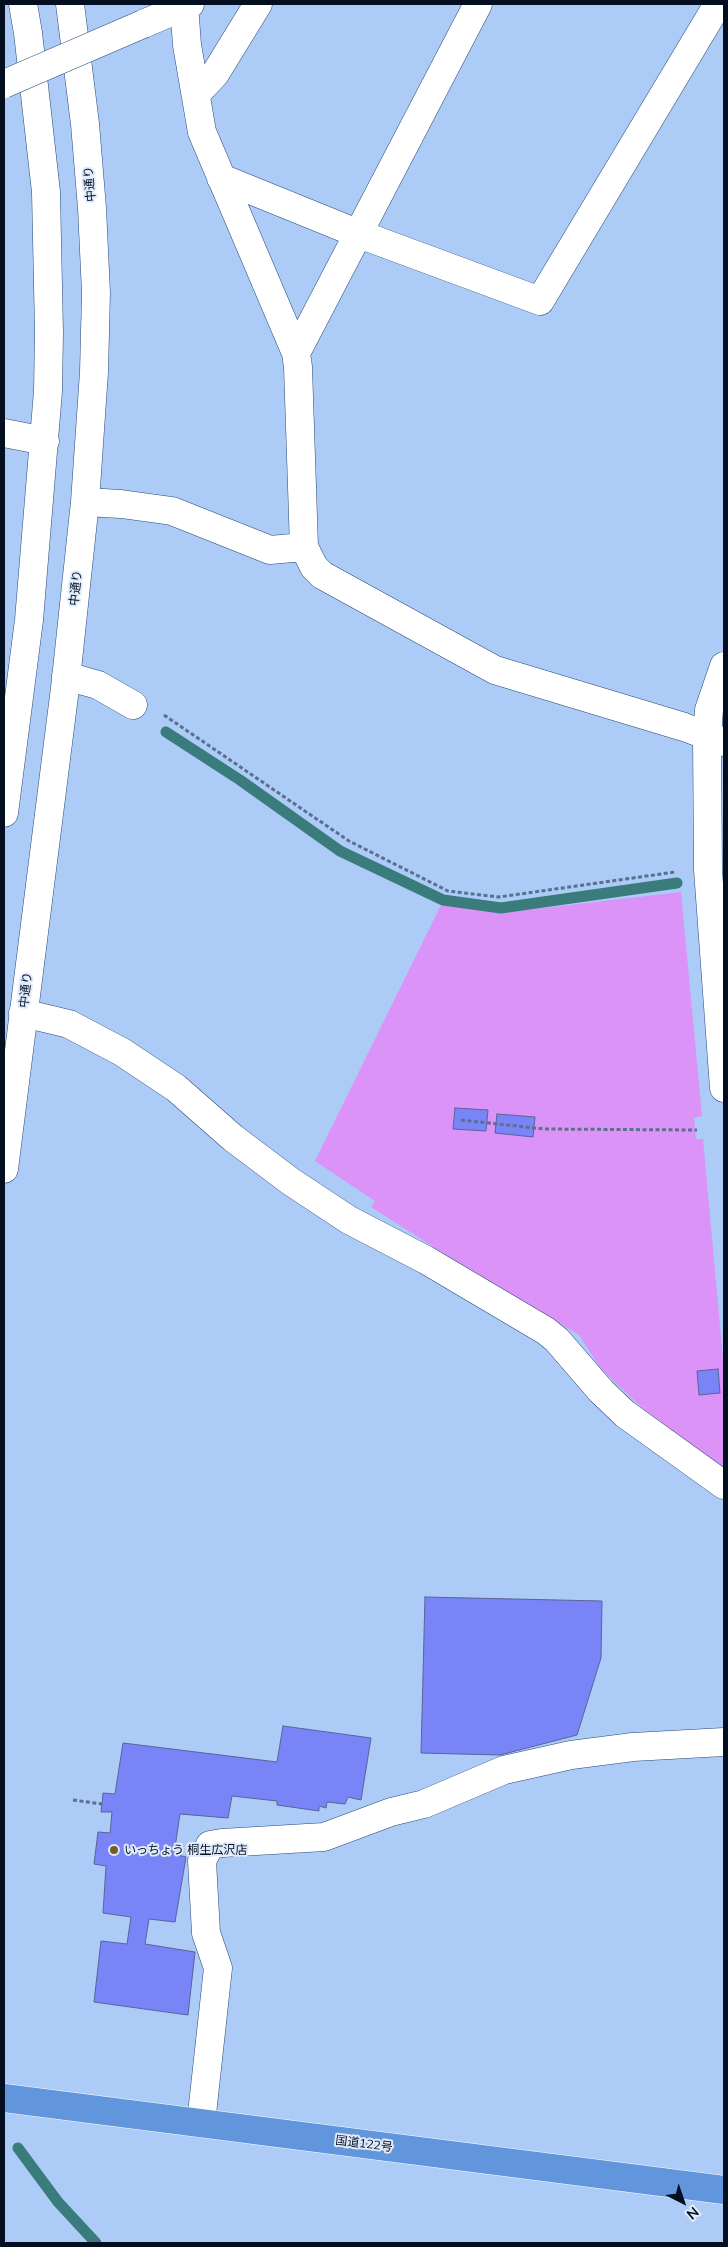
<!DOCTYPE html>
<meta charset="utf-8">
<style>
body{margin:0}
#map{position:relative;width:728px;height:2247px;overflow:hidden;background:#accbf6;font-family:Mulish,sans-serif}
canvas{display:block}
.frame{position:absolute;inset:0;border:5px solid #030e20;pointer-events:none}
.north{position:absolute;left:658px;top:2177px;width:50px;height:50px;-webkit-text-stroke:4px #dfebfb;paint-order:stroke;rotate:139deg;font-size:14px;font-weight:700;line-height:20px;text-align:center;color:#030e20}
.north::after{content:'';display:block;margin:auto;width:18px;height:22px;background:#030e20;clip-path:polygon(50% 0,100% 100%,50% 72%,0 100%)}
</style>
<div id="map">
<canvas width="728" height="2247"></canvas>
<div class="frame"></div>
<div class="north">N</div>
</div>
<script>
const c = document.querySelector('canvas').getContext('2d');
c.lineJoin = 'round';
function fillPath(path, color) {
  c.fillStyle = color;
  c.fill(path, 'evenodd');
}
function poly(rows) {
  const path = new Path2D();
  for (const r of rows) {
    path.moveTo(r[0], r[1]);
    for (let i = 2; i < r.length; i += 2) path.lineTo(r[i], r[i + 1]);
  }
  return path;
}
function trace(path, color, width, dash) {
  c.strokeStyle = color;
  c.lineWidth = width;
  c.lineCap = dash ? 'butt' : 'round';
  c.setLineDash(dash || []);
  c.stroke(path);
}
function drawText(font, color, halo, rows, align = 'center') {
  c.font = font + ' Mulish,"Noto Sans JP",sans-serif';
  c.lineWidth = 4;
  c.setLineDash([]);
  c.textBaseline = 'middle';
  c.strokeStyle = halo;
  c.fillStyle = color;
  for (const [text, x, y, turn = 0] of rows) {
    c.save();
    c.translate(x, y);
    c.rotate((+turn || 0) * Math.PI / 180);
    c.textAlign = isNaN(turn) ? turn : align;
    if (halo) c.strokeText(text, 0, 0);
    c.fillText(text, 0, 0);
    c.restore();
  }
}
fillPath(poly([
 [681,892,702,1116,694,1118,696,1139,703,1139,724,1370,724,1470,655,1420,601,1369,579,1335,479,1276,371,1207,375,1201,315,1161,441,905,501,913]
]), '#dc93f7');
trace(poly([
 [166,732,240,780,340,851,443,900,501,908,677,883],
 [18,2148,58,2202,96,2243]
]), '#3a7b7c', 11);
const building = poly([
 [455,1108,488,1110,486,1131,453,1129,455,1108],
 [497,1114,535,1117,533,1137,495,1133,497,1114],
 [718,1369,720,1393,699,1395,697,1371,718,1369],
 [425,1597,602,1601,601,1658,577,1735,500,1755,421,1753,425,1597],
 [283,1726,371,1738,361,1800,348,1797,345,1804,327,1802,326,1808,319,1806,319,1811,277,1805,277,1801,232,1796,228,1818,180,1814,174,1854,186,1857,175,1922,149,1919,145,1944,195,1952,188,2015,94,2002,101,1941,127,1944,131,1917,103,1913,106,1866,94,1864,98,1832,110,1833,112,1812,101,1812,102,1804,103,1793,115,1794,123,1743,277,1762,283,1726]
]);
fillPath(building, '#7985f6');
trace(building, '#5a6298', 1);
const minor = poly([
 [184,4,187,45,202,132,296,353,298,367,304,547,314,567,322,575,495,670,684,727,724,742],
 [143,24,190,4],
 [196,94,215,74,258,4],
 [221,178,359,234,540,301,718,4],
 [296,353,478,4],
 [4,433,45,441],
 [85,502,121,504,172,511,270,550,304,547],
 [724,666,709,710,707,737,708,870,724,1088],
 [66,676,98,685,133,705],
 [4,813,29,620,48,391,49,332,46,192,28,33,23,4],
 [23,1013,69,1024,122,1052,176,1088,233,1138,290,1181,349,1220,426,1260,546,1331,557,1340,601,1391,625,1414,724,1485],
 [4,1169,65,688,85,502,94,372,96,293,92,208,85,124,70,4],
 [201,2123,218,1968,206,1933,202,1861,210,1845,222,1843,324,1837,391,1812,424,1804,504,1770,571,1755,633,1747,724,1742]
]);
const highway = poly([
 [4,2098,724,2190]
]);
trace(minor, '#284976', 29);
trace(highway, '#fff', 29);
trace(poly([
 [164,715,349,841,448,891,499,897,675,872],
 [461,1120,544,1129,697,1130],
 [73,1800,102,1804]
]), '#5a708f', 3, [4, 2.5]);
trace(minor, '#fff', 28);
trace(highway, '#6296dc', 28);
const minorBridge = poly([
 [4,84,143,24]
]);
trace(minorBridge, '#284976', 29, []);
trace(minorBridge, '#fff', 28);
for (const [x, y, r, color] of [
 [114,1850,5,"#775a2e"]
]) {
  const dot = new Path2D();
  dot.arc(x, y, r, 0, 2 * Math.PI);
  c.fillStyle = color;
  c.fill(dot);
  trace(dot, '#dfebfb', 2);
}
drawText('12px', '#030e20', '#dfebfb', [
 ["中通り",90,184,-95],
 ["中通り",76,588,-84],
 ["中通り",26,990,-83],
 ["国道122号",364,2144,7]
]);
drawText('12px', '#030e20', '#dfebfb', [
 ["いっちょう 桐生広沢店",124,1850]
], 'left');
</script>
